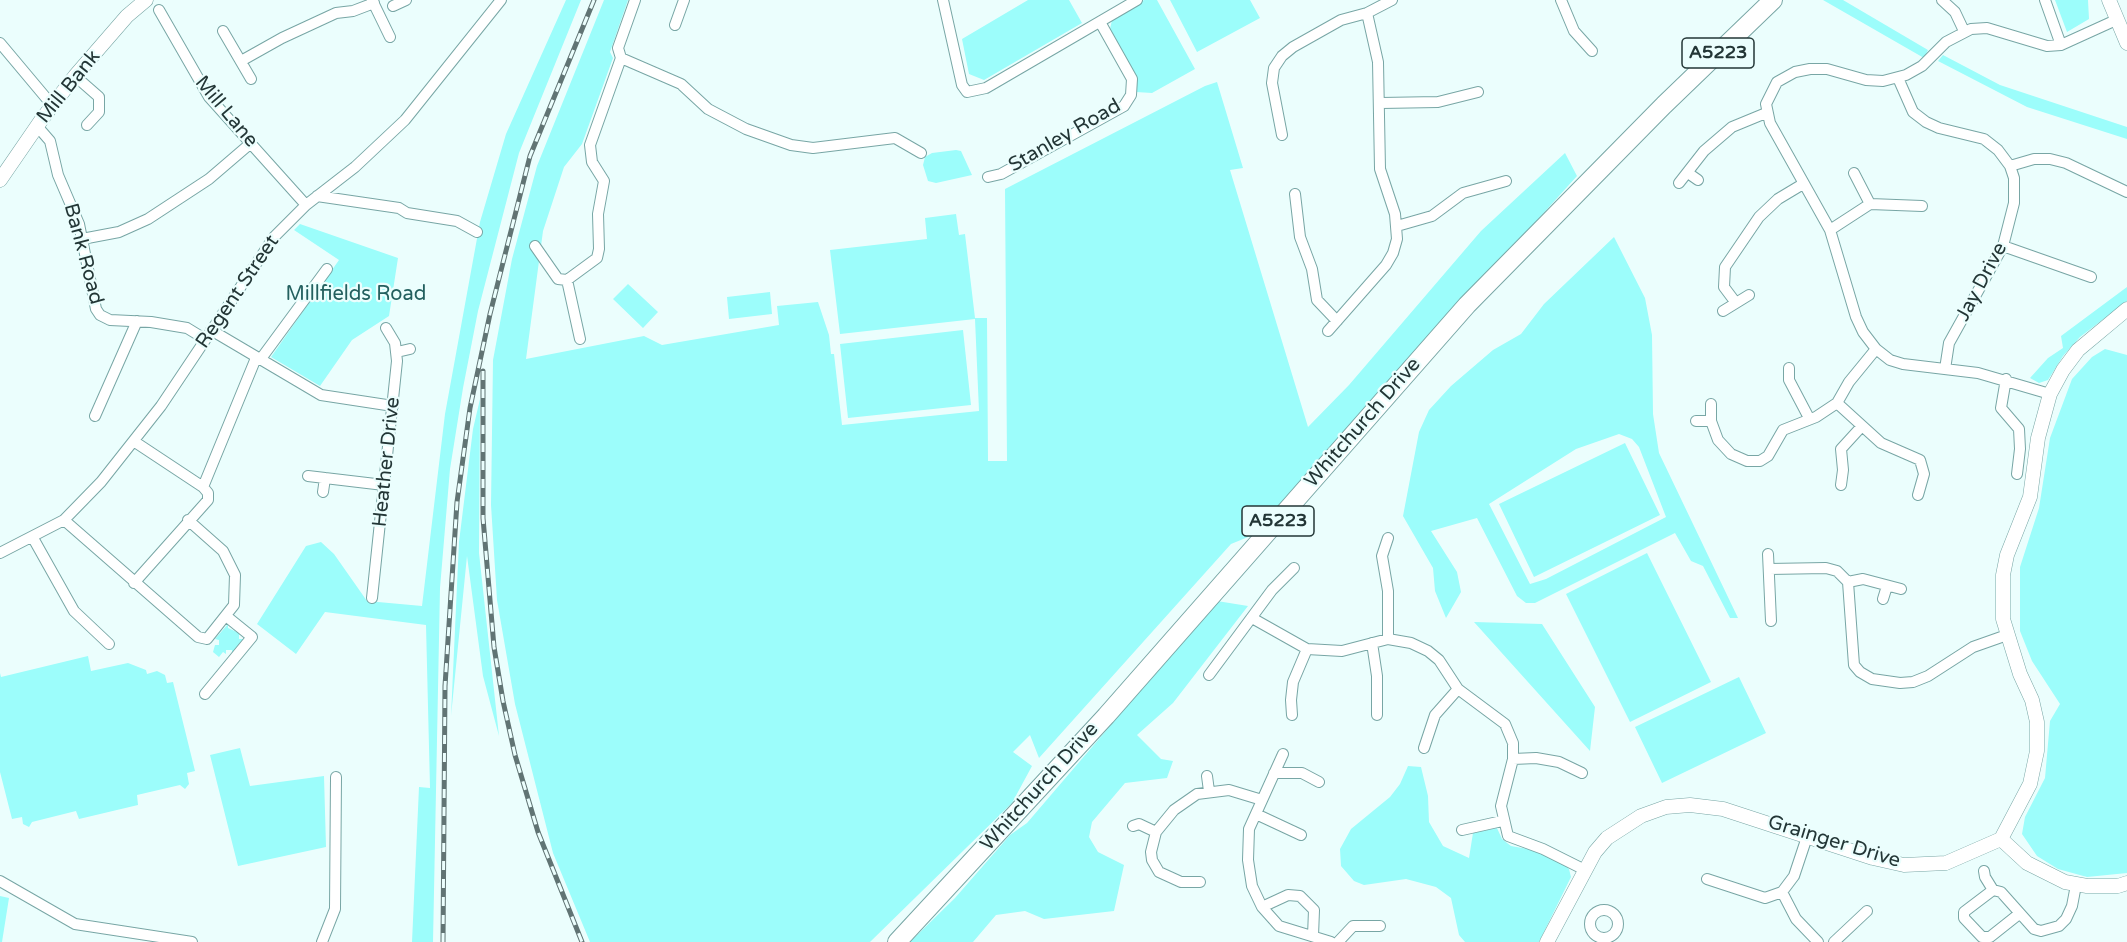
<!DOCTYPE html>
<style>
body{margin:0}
canvas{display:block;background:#ebfefd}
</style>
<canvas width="2127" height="942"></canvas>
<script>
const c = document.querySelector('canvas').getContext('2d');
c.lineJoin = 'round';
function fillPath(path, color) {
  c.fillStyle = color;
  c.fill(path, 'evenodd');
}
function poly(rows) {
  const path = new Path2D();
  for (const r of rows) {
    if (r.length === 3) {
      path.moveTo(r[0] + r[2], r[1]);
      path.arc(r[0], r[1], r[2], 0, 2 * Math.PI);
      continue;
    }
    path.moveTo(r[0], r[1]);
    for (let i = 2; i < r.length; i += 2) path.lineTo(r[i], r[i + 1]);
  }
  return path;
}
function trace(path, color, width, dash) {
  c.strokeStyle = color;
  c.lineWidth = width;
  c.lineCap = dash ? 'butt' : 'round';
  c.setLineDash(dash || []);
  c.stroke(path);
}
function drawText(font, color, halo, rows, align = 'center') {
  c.font = font + ' "Varela Round",sans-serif';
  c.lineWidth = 4.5;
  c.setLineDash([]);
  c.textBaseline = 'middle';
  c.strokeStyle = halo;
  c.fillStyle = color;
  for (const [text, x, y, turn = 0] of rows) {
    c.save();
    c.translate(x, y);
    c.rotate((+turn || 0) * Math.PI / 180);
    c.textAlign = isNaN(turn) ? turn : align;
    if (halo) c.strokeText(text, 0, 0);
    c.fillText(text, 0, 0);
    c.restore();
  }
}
fillPath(poly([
 [566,0,581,0,519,153,478,311,463,388,450,469,440,588,433,942,412,942,419,787,430,788,426,625,325,612,296,654,257,624,306,546,321,542,334,554,367,601,422,606,445,414,480,222,506,134],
 [604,0,628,0,610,52,613,58,582,144,564,167,543,231,526,359,644,336,662,345,779,325,777,306,818,302,829,335,831,354,834,354,842,425,979,411,975,319,840,334,830,250,927,239,925,218,956,214,959,235,965,234,975,318,987,318,988,461,1007,461,1005,189,1205,86,1217,82,1243,168,1230,170,1308,427,1349,385,1481,231,1565,153,1577,176,1253,535,1231,544,1039,758,1030,735,1013,752,1032,766,1012,803,870,942,590,942,553,853,515,704,497,600,491,505,493,360,512,259,537,166],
 [1028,0,1069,0,1082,23,984,80,969,74,962,39],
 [1144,0,1157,0,1195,69,1152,93,1136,92,1137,78,1110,29,1112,20],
 [1170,0,1250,0,1260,18,1197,52],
 [1823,0,1843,0,1928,50,1924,58],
 [2055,0,2088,0,2089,19,2067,32],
 [1943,55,2000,85,2127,127,2127,139,2027,107,1938,61],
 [956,150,961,151,972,175,936,183,928,181,923,165,925,157,932,153],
 [300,224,398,258,389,316,352,340,320,386,271,357,339,260,294,230],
 [1614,237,1645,298,1652,335,1653,414,1659,453,1738,618,1730,618,1703,566,1691,561,1675,533,1535,603,1526,603,1517,596,1477,518,1431,531,1457,572,1461,592,1446,618,1435,591,1433,568,1403,516,1419,432,1429,410,1451,386,1493,350,1521,334,1544,304],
 [1619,434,1632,439,1639,447,1666,517,1546,579,1530,584,1489,504,1576,449],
 [628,284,658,312,643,328,613,299],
 [2127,287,2127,301,2080,337,2063,356,2048,380,2039,383,2030,378,2048,358,2063,348,2061,336],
 [770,292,772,314,729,319,727,297],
 [963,330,971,405,848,418,840,344],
 [2105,349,2127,355,2127,873,2087,877,2058,869,2037,856,2022,834,2025,817,2045,778,2050,721,2060,704,2032,661,2020,631,2020,567,2039,508,2050,438,2072,379,2092,357],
 [480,399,479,553,499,736,483,676,467,556,451,716,459,542,473,429],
 [1625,443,1660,515,1534,577,1499,504],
 [1647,553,1711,682,1630,722,1566,594],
 [1217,601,1248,606,1173,703,1137,735,1161,759,1173,761,1167,778,1125,783,1092,822,1089,837,1098,852,1124,865,1114,911,1044,919,1025,911,996,915,973,942,910,942,955,898,1010,835,1027,823],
 [1474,622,1542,624,1595,707,1590,751],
 [228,624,228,628,239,633,239,639,244,639,232,653,232,650,226,650,226,654,223,652,219,657,213,652,215,645,219,645,219,640,215,639],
 [88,656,91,671,128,663,146,670,147,674,157,671,165,675,167,683,173,682,195,771,187,773,189,784,185,789,180,785,137,795,138,805,79,819,76,811,32,822,29,827,23,824,22,817,12,819,0,772,0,673,1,677],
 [1739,677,1766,733,1662,783,1635,727],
 [240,748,250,786,324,776,326,847,238,866,210,755],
 [1408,766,1421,767,1428,796,1429,822,1443,846,1469,858,1473,833,1497,828,1502,839,1511,846,1533,850,1563,863,1569,869,1571,877,1539,942,1465,942,1459,935,1451,898,1436,887,1406,879,1364,885,1354,881,1341,866,1340,849,1351,829,1390,797,1400,784],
 [0,896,9,898,2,942,0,942]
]), '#9cfdfb');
const minor = poly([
 [372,0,390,37],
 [635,0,618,48,621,58,681,84,708,109,746,129,791,145,813,148,895,138,921,153],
 [943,0,962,85,967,92,986,88,1137,0],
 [1561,0,1574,31,1592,51],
 [1942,0,1955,12,1964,31],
 [2045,0,2061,45],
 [393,6,406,0],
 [159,10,209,97,306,205],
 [675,25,684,0],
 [223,31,251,79],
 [0,43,52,105],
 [241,61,282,38,336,13,353,11,374,3],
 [75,76,99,97,99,112,87,125],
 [1898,78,1913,112,1926,122,1939,128,1984,139,1998,150,2010,166,2014,178,2014,203,2003,246,1949,343,1945,369],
 [1381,103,1438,102,1478,92],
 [37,126,50,141,58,175,79,224,96,309,100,315,110,320,151,322,187,328,205,339],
 [1282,135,1272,83,1274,68,1282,56,1293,47,1341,20,1367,13,1392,0],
 [2010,166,2034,159,2050,159,2066,163,2127,192],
 [1688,173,1698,180],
 [1854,173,1870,204],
 [988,177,1001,174,1124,106,1131,95,1132,79,1100,22],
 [1679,183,1704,151,1732,127,1766,113],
 [1295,194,1300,237,1312,269,1317,300,1337,321],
 [317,196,399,208,407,213,457,221,477,232],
 [1397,226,1432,216,1463,193,1506,181],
 [1830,230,1870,204,1922,206],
 [82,239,119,232,148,219,209,179,251,143],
 [535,246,558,279,567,280,597,258,599,249,598,214,604,181,592,162,590,145,621,58],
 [2003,246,2091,277],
 [567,280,580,339],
 [1736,303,1724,287,1725,267,1759,217,1778,199,1803,184],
 [1723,311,1749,295],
 [211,330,321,395,393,406],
 [1328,331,1386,265,1393,253,1397,239,1395,214,1380,169,1378,62,1367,13],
 [397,352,410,349],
 [260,360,327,269],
 [1789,368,1789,380,1809,418],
 [2006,379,2001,408,2019,429,2020,449,2017,474],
 [2050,394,1978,373,1903,364,1890,360,1876,349,1863,332,1856,317,1830,230,1770,123,1766,104,1777,82,1795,72,1810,69,1827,69,1866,80,1883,81,1906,75,1922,66,1946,42,1971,29,1987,28,2047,46,2061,45,2116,20],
 [1837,403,1881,443,1920,460,1924,474,1918,495],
 [1711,404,1711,421,1718,440,1731,454,1747,461,1760,461,1768,456,1783,430,1816,417,1837,403,1849,382,1876,349],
 [95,416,137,321],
 [1696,421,1711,421],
 [135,442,203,487],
 [308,476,384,485],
 [1841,485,1843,470,1841,449,1862,426],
 [323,492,325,478],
 [64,520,198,637,207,639,234,605,235,575,223,551,188,520],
 [33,538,74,611,109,644],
 [1388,538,1382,556,1388,591,1388,639],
 [0,553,64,520,101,482,161,406,274,237,306,205,355,167,405,120,501,0],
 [1768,554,1771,621],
 [1769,569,1826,568,1837,571,1848,582,1854,665,1860,672,1872,679,1900,683,1913,682,1928,676,1973,647,2007,635],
 [1848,582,1863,579,1901,589],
 [134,583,208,500,208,493,203,487,256,358],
 [372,598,397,361,395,343,386,328],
 [1883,599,1887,586],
 [1252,618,1307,649,1342,651,1388,639,1411,643,1428,651,1439,660,1458,689,1505,724,1513,743,1513,759,1501,806,1508,836,1543,849,1585,870],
 [1372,643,1377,676,1377,715],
 [1209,675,1272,590,1294,568],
 [205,694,252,637,226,616],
 [1292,715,1291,700,1293,682,1307,649],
 [1424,748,1435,715,1458,689],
 [1283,754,1249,829,1248,860,1252,886,1262,907,1279,926,1331,942],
 [1513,759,1536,758,1559,762,1582,773],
 [1274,773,1302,773,1319,782],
 [1207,776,1209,791],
 [1256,814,1301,835],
 [1133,826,1139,824,1156,832],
 [1462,830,1502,821],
 [1984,871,1985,877,1993,890,2001,892,2034,929,2041,931,2059,926,2066,919,2072,906,2076,885],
 [1707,879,1765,898,1782,892,1794,876,1807,837],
 [0,881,75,924,192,942],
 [1200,882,1181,882,1159,872,1152,860,1151,852,1156,832,1174,810,1197,794,1229,790,1262,800],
 [1993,890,1964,912,1964,918,1982,937,1990,937,2019,914],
 [1782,892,1796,919,1818,942],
 [1262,907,1288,895,1300,896,1314,910,1313,936],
 [1604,924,14],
 [322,942,335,909,336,777],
 [1338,942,1353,926,1380,926],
 [1834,942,1867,911]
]);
const tertiary = poly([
 [2109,0,2127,43],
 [0,180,42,119,75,76,127,16,146,0],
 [2001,839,2027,863,2065,882,2087,886,2118,886,2127,883],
 [1547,942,1595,852,1607,838,1641,816,1666,807,1690,805,1723,809,1873,858,1904,865,1946,863,2001,839,2030,784,2037,751,2037,722,2032,700,2020,674,2003,619,2003,575,2007,555,2030,497,2038,438,2050,394,2063,370,2078,350,2127,309]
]);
const primary = poly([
 [897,942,1106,716,1467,305,1664,105,1773,0]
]);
trace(minor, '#78a6a5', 12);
trace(tertiary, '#78a6a5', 15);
trace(primary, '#78a6a5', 20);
trace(minor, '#fff', 10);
trace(tertiary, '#fff', 14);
trace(primary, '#fff', 18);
const rail = poly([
 [483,371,483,518,494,647,503,701,515,755,538,832,582,942],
 [443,942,445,686,457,502,470,408,490,314,530,156,594,0]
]);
trace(rail, '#617474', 5);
trace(rail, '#ebfefd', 3, [9]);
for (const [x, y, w] of [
 [1718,53,72],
 [1278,521,72]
]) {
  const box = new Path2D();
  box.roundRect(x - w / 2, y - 15, w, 30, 4.5);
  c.fillStyle = '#ebfefd';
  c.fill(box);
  trace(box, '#233636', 1.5);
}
drawText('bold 18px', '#233636', null, [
 ["A5223",1718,53],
 ["A5223",1278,521]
]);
drawText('20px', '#233636', '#ebfefd', [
 ["Mill Bank",69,87,-51],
 ["Mill Lane",226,112,50],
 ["Stanley Road",1065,136,-30],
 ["Bank Road",83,254,75],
 ["Jay Drive",1982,282,-62],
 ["Regent Street",238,292,-56],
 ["Whitchurch Drive",1363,423,-49],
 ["Heather Drive",387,462,-84],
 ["Whitchurch Drive",1040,787,-48],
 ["Grainger Drive",1834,842,17]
]);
drawText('20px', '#23605f', '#ebfefd', [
 ["Millfields Road",356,295]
]);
</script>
